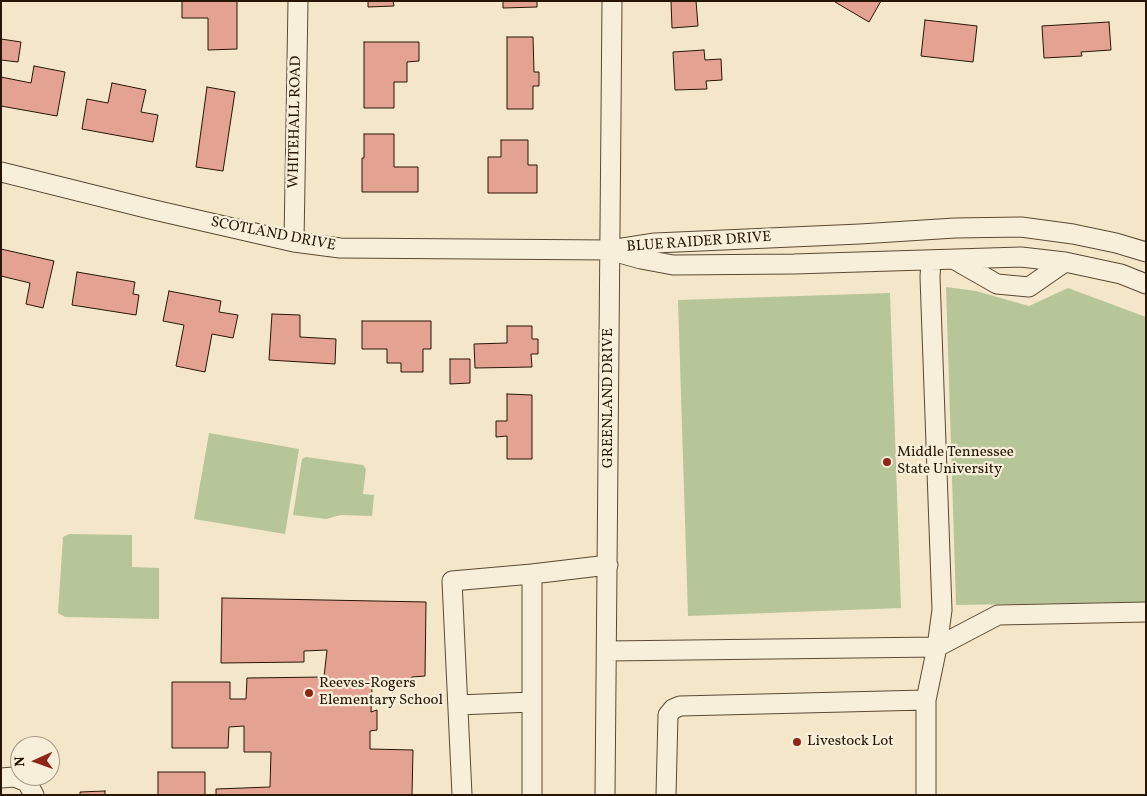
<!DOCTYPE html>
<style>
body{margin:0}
#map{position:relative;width:1147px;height:796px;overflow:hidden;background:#f4e6c8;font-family:Vollkorn,serif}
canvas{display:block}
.frame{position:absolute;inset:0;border:2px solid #261603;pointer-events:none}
.north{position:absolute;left:10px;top:736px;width:50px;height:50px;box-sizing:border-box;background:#f8efdb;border:1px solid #a49885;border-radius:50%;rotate:268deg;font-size:14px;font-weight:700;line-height:20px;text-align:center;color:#261603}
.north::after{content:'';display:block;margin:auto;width:18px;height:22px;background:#8f2418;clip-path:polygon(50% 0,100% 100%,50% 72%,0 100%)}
</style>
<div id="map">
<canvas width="1147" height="796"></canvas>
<div class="frame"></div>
<div class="north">N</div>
</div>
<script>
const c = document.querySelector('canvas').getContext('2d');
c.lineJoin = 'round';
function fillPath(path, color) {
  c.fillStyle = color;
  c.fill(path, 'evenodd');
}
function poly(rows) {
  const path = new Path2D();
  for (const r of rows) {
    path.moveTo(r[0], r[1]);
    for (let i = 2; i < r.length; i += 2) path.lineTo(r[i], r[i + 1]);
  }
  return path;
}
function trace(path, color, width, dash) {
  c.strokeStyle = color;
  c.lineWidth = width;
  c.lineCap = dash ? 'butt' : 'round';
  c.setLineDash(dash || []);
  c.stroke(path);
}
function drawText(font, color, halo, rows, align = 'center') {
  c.font = font + ' Vollkorn,serif';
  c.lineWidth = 4.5;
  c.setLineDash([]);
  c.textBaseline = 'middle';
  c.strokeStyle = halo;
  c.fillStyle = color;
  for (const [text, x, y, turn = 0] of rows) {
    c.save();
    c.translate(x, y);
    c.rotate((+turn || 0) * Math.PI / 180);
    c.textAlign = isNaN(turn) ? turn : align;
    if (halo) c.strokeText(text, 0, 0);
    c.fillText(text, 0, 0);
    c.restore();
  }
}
fillPath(poly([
 [946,287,976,291,1029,306,1068,288,1146,317,1146,602,956,605],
 [890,293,901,608,688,616,678,300],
 [209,433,299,449,285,534,194,519],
 [306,457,363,465,366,469,363,494,374,495,372,516,341,515,326,519,293,515,302,459],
 [69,534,132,535,132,567,159,568,159,619,65,617,58,613,63,537]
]), '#b7c699');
const building = poly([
 [182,1,237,1,237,49,208,50,208,18,182,18,182,1],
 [368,1,396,1,393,1,394,6,368,7,368,1],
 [503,1,537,1,537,7,503,8,503,1],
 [671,1,696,1,698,26,672,28,671,1],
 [835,1,881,1,869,22,835,2,835,1],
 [925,20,977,26,973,62,921,56,925,20],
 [1109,22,1111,50,1081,52,1082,56,1044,58,1042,26,1109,22],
 [507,37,533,37,534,72,539,72,539,86,533,86,533,109,507,109,507,37],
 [1,39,21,42,18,62,1,60,1,39],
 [364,42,419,42,419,61,407,62,407,82,394,82,394,108,364,108,364,42],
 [704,50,705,60,721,59,722,80,706,81,707,89,675,90,673,52,704,50],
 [34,66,65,72,57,116,1,106,1,77,31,83,34,66],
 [112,83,146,90,141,112,158,115,153,142,82,129,87,99,108,103,112,83],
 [207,87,235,92,223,171,196,167,207,87],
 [364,134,394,134,394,167,418,167,418,192,362,192,362,158,364,158,364,134],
 [501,140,528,140,528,165,537,165,537,193,488,193,488,157,501,157,501,140],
 [1,249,54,261,43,308,26,304,30,283,1,276,1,249],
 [77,272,135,282,133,294,139,295,136,315,72,305,77,272],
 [169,291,221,301,219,312,238,315,233,338,212,334,205,372,176,366,184,325,163,321,169,291],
 [272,314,300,315,300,337,336,339,335,364,269,360,272,314],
 [362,321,431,321,431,349,423,349,423,372,401,372,401,363,387,363,387,349,362,349,362,321],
 [507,326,532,326,532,339,538,339,538,354,531,354,532,367,475,368,474,344,507,343,507,326],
 [450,359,470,359,470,383,450,384,450,359],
 [507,394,532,395,532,459,507,459,507,436,496,437,496,421,507,421,507,394],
 [222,598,426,602,425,676,412,677,411,687,372,688,371,712,377,710,377,730,370,731,370,749,413,750,412,795,216,795,216,789,270,787,271,752,244,752,244,726,229,727,228,748,172,748,172,682,230,682,230,699,246,699,247,678,324,677,327,650,304,651,304,662,221,663,222,598],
 [158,772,205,772,205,795,158,795,158,772],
 [105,791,105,795,80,795,80,792,105,791]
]);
fillPath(building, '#e4a293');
trace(building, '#261603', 1);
const minor = poly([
 [1,172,150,209,294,242,340,248,610,250,655,243,860,234,955,228,1021,227,1073,234,1116,243,1146,252],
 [294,242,298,1],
 [616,252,641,259,673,265,794,264,1021,257,1065,262,1121,274,1146,284],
 [955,260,997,284,1029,287,1065,262],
 [607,651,937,647,998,615,1146,612],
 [458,705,532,702],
 [1,778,14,777,27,782,34,795],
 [462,795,452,581,532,574,608,565],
 [532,795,532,574],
 [605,795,612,1],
 [666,795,668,715,673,709,680,706,926,700],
 [926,795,926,700,937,647,942,610,930,277,931,261]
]);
trace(minor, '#5a4a34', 21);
trace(minor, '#f8efdb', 19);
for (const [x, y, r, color] of [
 [887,462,5,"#8f2418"],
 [309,693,5,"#8f2418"],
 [797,742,5,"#8f2418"]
]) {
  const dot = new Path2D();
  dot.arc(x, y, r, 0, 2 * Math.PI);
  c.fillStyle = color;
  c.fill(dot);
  trace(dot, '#f8efdb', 2);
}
drawText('15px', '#261603', '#f8efdb', [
 ["WHITEHALL ROAD",296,122,-89],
 ["SCOTLAND DRIVE",273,235,11],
 ["BLUE RAIDER DRIVE",699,243,-4],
 ["GREENLAND DRIVE",609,398,-90]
]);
drawText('15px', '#261603', '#f8efdb', [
 ["Middle Tennessee",897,453],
 ["State University",897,470],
 ["Reeves-Rogers",319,684],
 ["Elementary School",319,701],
 ["Livestock Lot",807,742]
], 'left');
</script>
